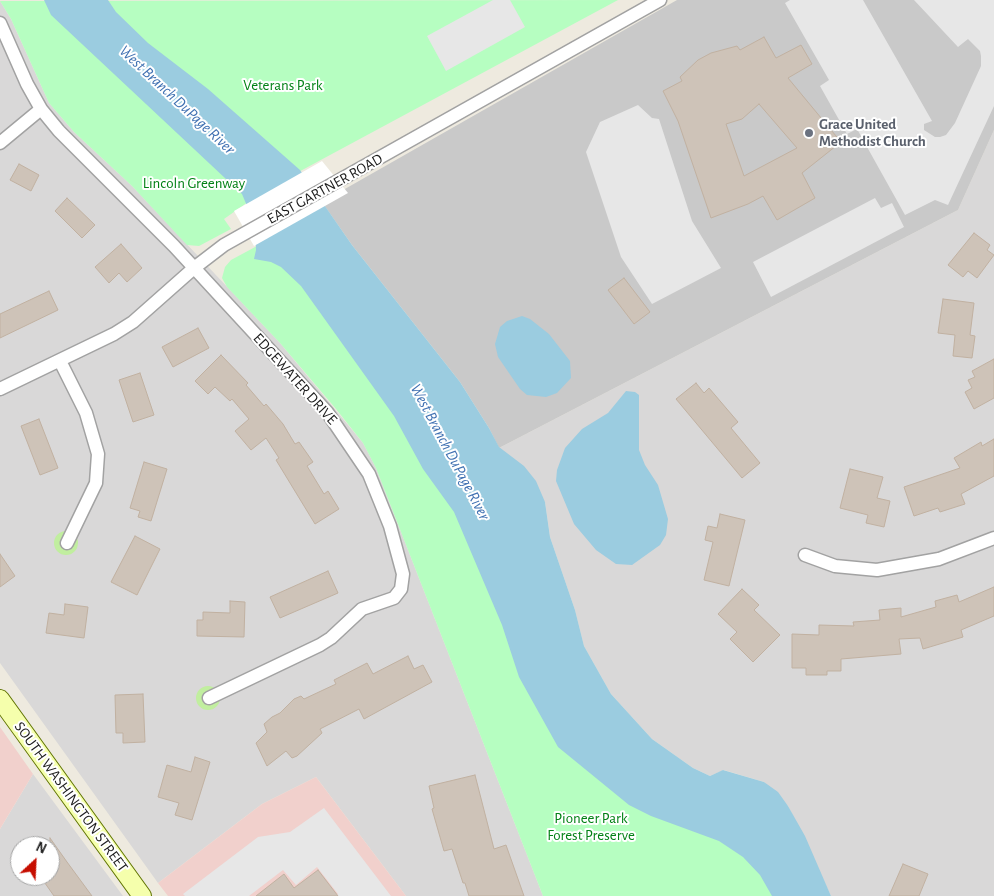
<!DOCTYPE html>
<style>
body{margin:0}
#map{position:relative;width:994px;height:896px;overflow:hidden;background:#eeeadf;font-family:"Alegreya Sans",sans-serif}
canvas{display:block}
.north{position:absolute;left:10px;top:836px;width:50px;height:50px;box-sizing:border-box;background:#fff;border:1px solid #a4a4a4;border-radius:50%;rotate:25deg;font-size:14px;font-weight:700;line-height:20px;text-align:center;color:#1b1b1b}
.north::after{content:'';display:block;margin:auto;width:18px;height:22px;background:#c60e00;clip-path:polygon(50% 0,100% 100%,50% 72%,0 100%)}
</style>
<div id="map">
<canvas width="994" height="896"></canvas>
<div class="north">N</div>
</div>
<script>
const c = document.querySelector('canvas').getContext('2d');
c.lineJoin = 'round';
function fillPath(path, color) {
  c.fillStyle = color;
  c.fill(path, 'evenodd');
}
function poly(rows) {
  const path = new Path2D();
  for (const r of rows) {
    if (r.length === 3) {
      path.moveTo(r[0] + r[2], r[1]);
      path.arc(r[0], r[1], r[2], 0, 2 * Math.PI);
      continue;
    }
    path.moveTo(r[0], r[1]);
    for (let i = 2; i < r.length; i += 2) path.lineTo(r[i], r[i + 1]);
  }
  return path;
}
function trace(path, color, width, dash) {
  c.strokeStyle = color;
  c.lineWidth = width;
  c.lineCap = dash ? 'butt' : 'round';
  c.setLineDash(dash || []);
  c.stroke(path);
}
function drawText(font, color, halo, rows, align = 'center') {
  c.font = font + ' "Alegreya Sans",sans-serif';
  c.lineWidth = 4;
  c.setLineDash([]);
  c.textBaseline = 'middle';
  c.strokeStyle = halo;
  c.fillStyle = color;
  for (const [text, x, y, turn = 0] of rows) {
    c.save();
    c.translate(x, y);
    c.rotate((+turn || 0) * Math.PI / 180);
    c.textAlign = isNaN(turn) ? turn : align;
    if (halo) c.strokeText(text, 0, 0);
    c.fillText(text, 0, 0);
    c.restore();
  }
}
fillPath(poly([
 [0,1,11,19,49,103,74,132,132,186,280,343,363,443,376,468,543,896,406,896,316,777,262,804,158,883,0,663],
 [994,130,994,896,831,896,788,806,764,782,724,770,710,776,693,768,652,739,611,694,584,646,575,610,550,537,545,502,499,448,958,210],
 [33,774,123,896,0,896,0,829],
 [20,846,50,846,50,876,20,876]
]), '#d9d8d8');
fillPath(poly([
 [0,727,33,774,0,829],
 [316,777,406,896,168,896,158,883,262,804]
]), '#f1d0cc');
fillPath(poly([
 [677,0,994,0,994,130,958,210,499,448,489,428,460,382,352,245,322,202]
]), '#c9c9c9');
fillPath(poly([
 [66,543,12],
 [208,698,12]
]), '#c1ee9f');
fillPath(poly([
 [618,0,265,190,224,219,231,229,199,246,187,245,132,186,74,132,49,103,11,19,0,1],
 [296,225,565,689,800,896,543,896,376,468,363,443,336,409,280,343,227,287,222,278,225,267,231,260]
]), '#b6fec1');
fillPath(poly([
 [493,0,510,0,525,27,446,71,427,36],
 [790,0,863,0,932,121,924,124,924,130,935,137,940,137,946,135,955,123,981,66,981,56,980,51,968,39,958,47,914,0,994,0,994,106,948,205,935,200,905,215,857,129,847,134,820,86,829,80,785,3],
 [638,105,652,118,659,119,692,221,721,268,652,304,621,257,586,152,600,122],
 [875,198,881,208,892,203,904,227,771,297,753,262],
 [324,808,391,896,335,896,338,894,317,867,296,885,283,870,249,896,185,896,183,894,258,837,290,832]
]), '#e7e7e7');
fillPath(poly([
 [44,0,108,0,116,12,148,43,208,89,300,170,352,245,460,382,489,428,499,447,524,466,536,481,545,502,550,537,575,610,584,646,611,694,652,739,693,768,710,776,723,770,764,782,778,792,788,806,805,836,831,896,772,896,760,875,743,857,719,841,651,816,629,805,558,747,519,677,502,625,454,512,423,469,394,416,301,286,281,267,271,262,254,259,256,250,255,225,242,194,51,15],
 [522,316,530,319,549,334,570,361,571,378,557,393,546,397,527,395,520,389,498,357,495,344,500,327,507,321],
 [626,391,635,392,639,395,639,450,645,465,658,485,668,519,666,535,660,545,632,565,616,564,596,550,574,524,556,481,557,470,565,448,582,429,608,413]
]), '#9bcce0');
fillPath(poly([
 [322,161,348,193,254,246,234,211]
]), '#fff');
const building = poly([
 [764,37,776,58,801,45,812,64,788,78,841,142,802,173,815,198,777,220,763,196,748,204,711,218,678,121,663,91,682,81,680,77,698,60,711,53,737,46,740,50,764,37],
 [759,104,797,148,744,176,726,124,742,119,759,104],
 [19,164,39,175,31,191,10,180,19,164],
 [67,198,95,225,82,238,55,211,67,198],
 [974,233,990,245,987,250,994,255,977,278,968,271,963,277,948,265,974,233],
 [121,244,142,268,127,282,119,273,109,283,95,267,121,244],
 [624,278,650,312,634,324,608,290,624,278],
 [49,291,58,310,0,338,0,314,49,291],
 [943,299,974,303,970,335,975,336,972,358,953,356,955,335,938,333,943,299],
 [198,328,209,348,173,367,162,347,198,328],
 [221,355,248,383,246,385,264,406,266,404,283,424,295,444,299,442,313,462,307,466,324,494,328,491,339,509,315,524,276,460,279,458,266,438,251,450,235,431,249,419,232,399,230,401,215,387,208,394,195,381,221,355],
 [994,359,994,398,974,409,965,392,972,388,968,380,975,377,972,371,994,359],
 [140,373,154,415,133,422,119,380,140,373],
 [696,383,704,393,709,388,738,422,731,428,760,463,742,478,676,399,696,383],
 [39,419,58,468,40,475,21,426,39,419],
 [994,439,994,476,961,494,965,504,940,512,938,508,914,516,904,487,960,468,954,458,981,442,982,446,994,439],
 [144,462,167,469,151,521,138,517,140,511,130,508,144,462],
 [850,469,883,477,877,498,890,501,884,527,866,523,868,515,840,508,850,469],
 [720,514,745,520,729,586,704,580,713,542,705,540,708,526,717,528,720,514],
 [135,536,160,549,137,595,111,582,135,536],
 [0,554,15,576,0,587,0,554],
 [328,571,338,593,280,618,270,597,328,571],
 [994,587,994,616,961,630,963,637,923,649,920,638,899,639,901,654,841,659,841,671,827,671,827,675,806,675,806,668,792,668,792,634,819,635,819,625,854,626,853,622,880,620,879,610,901,608,901,617,936,607,935,601,957,595,959,602,994,587],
 [742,589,759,605,754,610,780,635,753,662,730,639,737,632,718,614,742,589],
 [230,601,245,602,244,637,197,636,197,620,203,620,203,612,230,613,230,601],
 [65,604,88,607,84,638,46,633,49,613,64,615,65,604],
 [408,656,414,669,423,665,432,682,364,719,359,709,320,729,322,733,297,756,292,758,286,751,267,766,256,743,267,732,264,724,272,717,280,713,294,699,301,696,304,699,336,684,334,680,367,663,373,674,408,656],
 [143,694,145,742,123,743,123,733,116,733,115,695,143,694],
 [195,757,210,762,192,820,175,815,179,803,158,797,167,765,191,772,195,757],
 [475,775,494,849,506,845,524,896,469,896,465,883,463,883,452,849,444,851,432,809,434,808,429,786,475,775],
 [50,838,67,862,92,896,54,896,40,876,50,876,50,838],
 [903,864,928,874,919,896,889,896,903,864],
 [318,870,338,896,256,896,284,874,294,888,318,870]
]);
fillPath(building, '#cec3b8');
trace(building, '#c1b1a1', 1);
const minor = poly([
 [0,23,27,84,41,109,59,131,174,246,327,412,369,474,390,526,403,574,401,589,394,598,362,609,331,638,320,645,209,698],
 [0,143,41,109],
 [60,361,86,413,98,454,96,483,67,543],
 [0,389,114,334,133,322,194,268,224,245,660,0],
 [805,555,835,566,877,570,939,559,994,538]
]);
const secondary = poly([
 [0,699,142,896]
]);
trace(minor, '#a2a2a2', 15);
trace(secondary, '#607400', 20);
trace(minor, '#fff', 12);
trace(secondary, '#f5ffac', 18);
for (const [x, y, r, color] of [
 [809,133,5,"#6b7280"]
]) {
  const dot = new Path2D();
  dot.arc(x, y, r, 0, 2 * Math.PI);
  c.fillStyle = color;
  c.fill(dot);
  trace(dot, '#fff', 2);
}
drawText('15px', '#028115', '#fff', [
 ["Veterans Park",283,85],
 ["Lincoln Greenway",194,183],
 ["Pioneer Park",591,818],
 ["Forest Preserve",591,835]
]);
drawText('bold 15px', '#5b616d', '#fff', [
 ["Grace United",819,124],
 ["Methodist Church",819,141]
], 'left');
drawText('15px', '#1b1b1b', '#fff', [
 ["EAST GARTNER ROAD",325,189,-29],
 ["EDGEWATER DRIVE",295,379,48],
 ["SOUTH WASHINGTON STREET",71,797,54]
]);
drawText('italic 16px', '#4071b2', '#fff', [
 ["West Branch DuPage River",177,100,43],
 ["West Branch DuPage River",450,452,62]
]);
</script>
